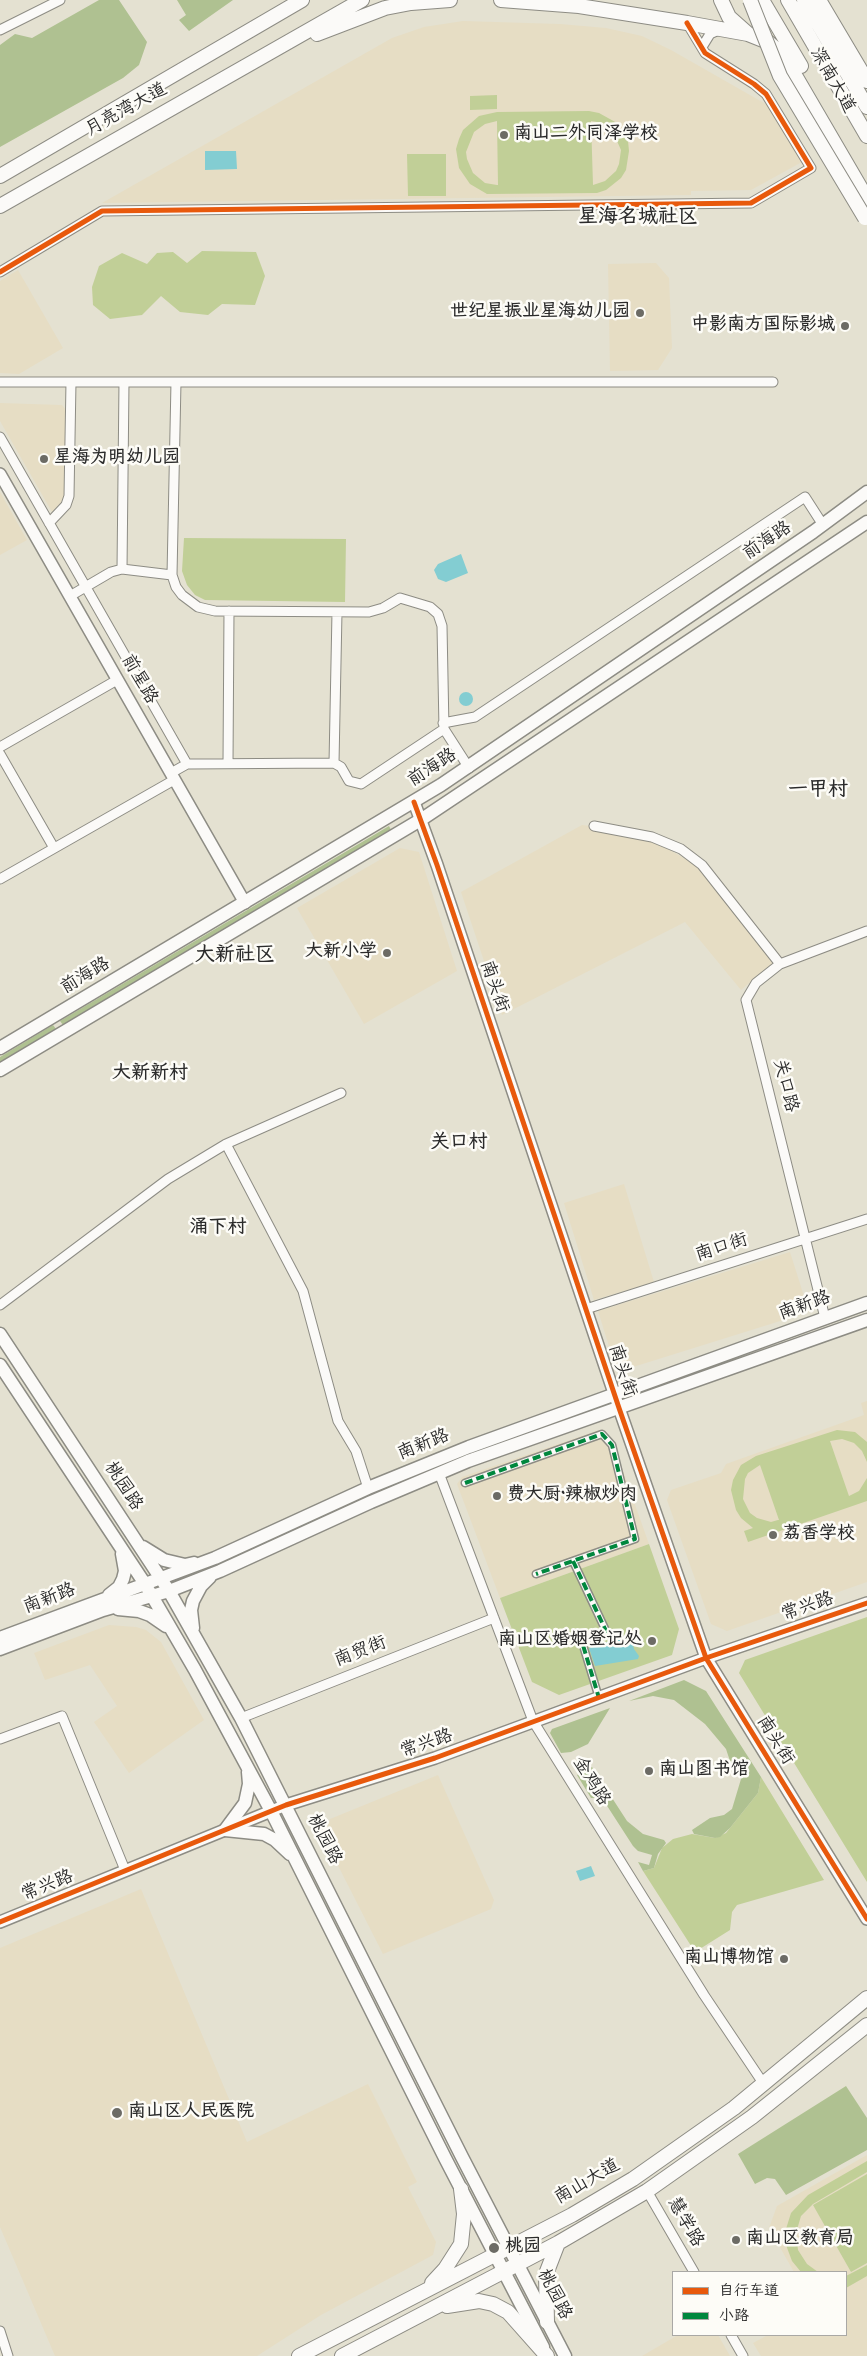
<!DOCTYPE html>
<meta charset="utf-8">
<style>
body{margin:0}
#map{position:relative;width:867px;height:2356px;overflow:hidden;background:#e4e1d1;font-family:Kalam,"LXGW WenKai TC",sans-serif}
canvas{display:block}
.legend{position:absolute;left:672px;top:2271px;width:175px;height:65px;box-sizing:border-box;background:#fdfcf7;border:1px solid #a9a8a5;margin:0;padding:6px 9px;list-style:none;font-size:15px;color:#2b2b2b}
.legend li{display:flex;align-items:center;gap:10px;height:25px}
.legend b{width:25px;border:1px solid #a9a8a5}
</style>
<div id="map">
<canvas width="867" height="2356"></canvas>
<ul class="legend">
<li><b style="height:6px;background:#e8590c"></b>自行车道</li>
<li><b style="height:6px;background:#00873e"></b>小路</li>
</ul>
</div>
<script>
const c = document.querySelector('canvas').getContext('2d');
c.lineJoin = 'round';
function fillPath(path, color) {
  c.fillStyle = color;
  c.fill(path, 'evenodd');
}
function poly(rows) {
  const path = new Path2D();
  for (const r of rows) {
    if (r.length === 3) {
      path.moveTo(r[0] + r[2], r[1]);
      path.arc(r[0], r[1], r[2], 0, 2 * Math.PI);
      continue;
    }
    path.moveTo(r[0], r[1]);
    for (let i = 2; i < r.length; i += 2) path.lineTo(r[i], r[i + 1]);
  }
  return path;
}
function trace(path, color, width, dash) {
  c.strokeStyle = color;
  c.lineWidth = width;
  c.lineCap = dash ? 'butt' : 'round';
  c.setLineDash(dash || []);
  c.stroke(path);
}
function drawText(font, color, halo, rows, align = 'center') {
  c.font = font + ' Kalam,"LXGW WenKai TC",sans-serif';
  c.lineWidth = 5;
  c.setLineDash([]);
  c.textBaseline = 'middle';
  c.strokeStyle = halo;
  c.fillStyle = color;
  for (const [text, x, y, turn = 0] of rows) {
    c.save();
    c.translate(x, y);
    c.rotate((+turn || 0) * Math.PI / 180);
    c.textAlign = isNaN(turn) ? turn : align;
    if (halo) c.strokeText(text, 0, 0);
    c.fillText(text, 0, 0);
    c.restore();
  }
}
fillPath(poly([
 [463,21,560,24,606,28,642,36,671,50,771,107,802,162,751,190,691,191,691,195,102,203,392,38,424,27],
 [656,263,669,278,672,348,658,370,610,371,608,264],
 [18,270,63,348,19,374,0,373,0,281],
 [0,403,62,405,67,411,66,497,52,512,0,421],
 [0,492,27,540,0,555],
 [582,825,661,835,659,844,700,867,775,961,741,990,685,922,502,1015,461,892],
 [400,848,419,852,457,971,364,1024,297,908],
 [624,1184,654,1282,594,1300,564,1203],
 [790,1252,809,1312,617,1372,598,1311],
 [867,1401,867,1582,727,1631,711,1624,667,1500,671,1490,721,1473,726,1464,864,1415,861,1403],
 [599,1430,612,1440,649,1544,500,1598,457,1484,462,1477],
 [109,1625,136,1627,146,1630,161,1642,204,1720,129,1773,94,1722,117,1706,90,1665,45,1680,34,1653],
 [438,1775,494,1900,491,1909,383,1954,324,1838,330,1819],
 [141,1889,247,2142,368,2084,417,2182,408,2187,436,2242,433,2255,321,2315,257,2356,55,2356,0,2227,0,1948],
 [867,2155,867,2356,761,2356,753,2343,768,2335,846,2335,846,2272,794,2272,769,2228,777,2206],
 [678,2335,718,2335,730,2356,642,2356]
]), '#e6ddc4');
fillPath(poly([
 [497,95,497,109,470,110,470,96],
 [589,111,599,113,617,123,628,141,629,151,626,170,621,178,606,190,597,193,487,194,470,184,459,168,456,149,459,139,463,130,479,116,497,112],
 [497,121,498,185,497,185,485,183,473,173,467,159,466,152,474,132,485,124],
 [591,121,603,123,613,132,621,150,619,164,616,171,605,181,593,185],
 [407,154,446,154,446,196,408,196],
 [202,251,256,252,265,276,255,305,222,304,208,315,180,312,161,296,142,315,110,319,93,305,92,287,99,266,122,253,147,264,157,253,173,252,187,263],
 [184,538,346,539,345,602,205,600,195,595,187,585,182,571],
 [837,1430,855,1432,867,1442,867,1462,862,1451,854,1443,842,1439,830,1441,849,1496,859,1491,867,1478,867,1501,748,1542,744,1531,753,1528,741,1518,736,1510,731,1490,733,1480,741,1465,756,1456],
 [760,1465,779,1520,778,1520,771,1522,757,1518,750,1513,743,1499,745,1479,748,1473],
 [649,1544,679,1629,672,1655,559,1695,532,1682,500,1598],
 [867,1617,867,1882,739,1673,745,1660],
 [761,1777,824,1880,737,1905,732,1912,730,1930,695,1952,643,1871,654,1868,662,1848,673,1839,692,1834,715,1838,726,1833,758,1793],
 [867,2161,867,2172,813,2204,801,2216,796,2233,798,2250,807,2264,818,2272,801,2272,792,2261,786,2245,786,2229,791,2213,808,2195],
 [867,2174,867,2263,851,2272,813,2205],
 [867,2265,867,2276,846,2288,846,2276]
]), '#c1cf97');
fillPath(poly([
 [99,0,119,0,147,42,139,65,123,78,0,147,0,45,15,34,32,38],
 [177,0,233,0,189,31,179,20,186,15],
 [389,826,391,830,63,1025,60,1021],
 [53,1025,56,1029,0,1062,0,1057],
 [684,1680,706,1691,761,1777,758,1793,730,1828,720,1837,715,1838,694,1834,692,1830,710,1818,724,1815,732,1809,741,1779,732,1767,726,1749,705,1724,674,1700,653,1696,629,1701],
 [610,1708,588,1744,571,1752,561,1753,550,1733,552,1729],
 [592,1767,627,1821,643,1834,664,1840,666,1843,658,1854,654,1868,643,1871,638,1862,649,1865,652,1855,638,1851,633,1846,602,1798,591,1798,577,1775],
 [846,2086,867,2118,867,2150,786,2195,775,2179,767,2178,755,2184,738,2154]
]), '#afc191');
fillPath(poly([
 [205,151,236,151,237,169,205,170],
 [461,554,468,573,446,582,438,579,434,570,438,564],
 [466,699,7],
 [637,1632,632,1642,634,1649,639,1656,638,1659,595,1666,589,1648],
 [591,1866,595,1876,580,1881,576,1871]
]), '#83cdd2');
const pedestrian = poly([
 [465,1483,602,1434,612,1445,635,1539,536,1574],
 [573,1561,606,1631,582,1642,599,1698]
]);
const minor = poly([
 [0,30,60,0],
 [702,47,710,34,721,29],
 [0,272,102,211,751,203,811,168,766,94,754,84,705,53,687,23],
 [0,382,773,382],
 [124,382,122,569,172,575],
 [176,382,172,575,176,587,182,595,198,607,215,611,369,612,383,608,400,598,430,607,438,614,442,626,444,729,469,768],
 [0,437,187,764],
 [49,523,66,505,69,496,71,382],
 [70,596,111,572,122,569],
 [443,723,475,717,805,497,823,525],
 [0,747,117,680],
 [0,754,54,848],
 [228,763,229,611],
 [334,763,337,612],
 [171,773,187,764,334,763,341,767,349,781,361,784,444,729],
 [594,826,652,837,681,849,702,865,780,964],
 [0,879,174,780],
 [226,1144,303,1291,338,1421,356,1451,368,1488],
 [0,1305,168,1179,226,1144,341,1093],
 [586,1309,867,1219],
 [825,1318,746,1000,756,983,780,964,867,931],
 [439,1473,533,1721,704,1995,763,2083],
 [241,1718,494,1618],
 [0,1739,62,1716,125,1870],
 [647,2191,694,2272],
 [0,2331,8,2356],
 [731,2335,743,2356]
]);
const tertiary = poly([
 [0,474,245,903],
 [414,802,437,865,619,1408,706,1658,867,1919],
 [0,1922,286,1805,435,1758,706,1658,867,1603]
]);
const secondary = poly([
 [0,1048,441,785,813,532,867,492],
 [0,1070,422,819,867,522],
 [0,1334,169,1591,241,1718,462,2157,565,2356],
 [0,1365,145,1584,195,1670,271,1811,445,2158,543,2347],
 [143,1547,164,1560,185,1565,194,1563],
 [109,1595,119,1587,123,1579,125,1571,122,1554],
 [118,1609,139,1611,150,1615,166,1626],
 [193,1628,191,1610,193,1601,201,1586,210,1577],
 [0,1638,215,1558,368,1488,469,1447,867,1303],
 [0,1649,103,1610,169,1591,220,1571,371,1502,468,1461,867,1320],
 [225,1830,264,1834,275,1840,290,1854],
 [225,1830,245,1803,249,1784,248,1772]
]);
const primary = poly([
 [501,0,579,6,687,23,748,34,768,42,783,55,789,65,867,199],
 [721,0,729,17,747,33],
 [762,0,801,66],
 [788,0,867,136],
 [804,0,867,107],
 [819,0,867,81],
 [317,34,385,8,411,3,450,0],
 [0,176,302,0],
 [0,206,362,0],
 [432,2283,445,2269,461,2244,464,2214,461,2189],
 [447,2306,479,2301,493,2304,508,2312,547,2356],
 [547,2322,546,2274,558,2243],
 [299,2356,572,2215,633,2179,734,2108,867,1998],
 [342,2356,558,2243,647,2191,752,2117,867,2025]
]);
trace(pedestrian, '#8d8c84', 9);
trace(minor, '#8d8c84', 11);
trace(tertiary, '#8d8c84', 14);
trace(secondary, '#8d8c84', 15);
trace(primary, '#8d8c84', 16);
trace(pedestrian, '#fbfaf8', 6);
trace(minor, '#fbfaf8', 9);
trace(tertiary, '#fbfaf8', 11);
trace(secondary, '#fbfaf8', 12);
trace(primary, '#fbfaf8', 14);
const primaryBridge = poly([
 [750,0,780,76,865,218]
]);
trace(primaryBridge, '#8d8c84', 16, []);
trace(primaryBridge, '#fbfaf8', 14);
trace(poly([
 [465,1483,602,1434,612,1445,635,1539,536,1574],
 [573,1561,606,1631,582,1642,599,1698]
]), '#00873e', 4, [8, 4]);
trace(poly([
 [0,272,102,211,751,203,811,168,766,94,754,84,705,53,687,23],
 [414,802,437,865,619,1408,706,1658,867,1919],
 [0,1922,286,1805,435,1758,706,1658,867,1603]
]), '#e8590c', 5);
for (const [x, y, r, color] of [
 [504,135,5,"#6c6b65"],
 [640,313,5,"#6c6b65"],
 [845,326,5,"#6c6b65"],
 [44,459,5,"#6c6b65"],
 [387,953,5,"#6c6b65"],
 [497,1496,5,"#6c6b65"],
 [773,1535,5,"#6c6b65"],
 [652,1641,5,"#6c6b65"],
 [649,1771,5,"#6c6b65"],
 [784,1959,5,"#6c6b65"],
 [117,2113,6,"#6c6b65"],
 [736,2240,5,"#6c6b65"],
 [494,2248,6,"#6c6b65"]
]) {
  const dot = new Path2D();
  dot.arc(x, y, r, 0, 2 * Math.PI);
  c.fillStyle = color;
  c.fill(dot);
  trace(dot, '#fdfcf7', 2);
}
drawText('18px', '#2b2b2b', '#fdfcf7', [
 ["深南大道",831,81,60],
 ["月亮湾大道",127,111,-29],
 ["前海路",768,542,-34],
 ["前星路",138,680,60],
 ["前海路",433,769,-33],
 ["前海路",86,977,-31],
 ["南头街",493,987,71],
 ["关口路",784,1086,76],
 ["南口街",722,1249,-18],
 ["南新路",805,1307,-20],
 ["南头街",621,1371,72],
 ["南新路",424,1446,-22],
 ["桃园路",122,1487,57],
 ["南新路",50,1600,-21],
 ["常兴路",808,1608,-19],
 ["南贸街",361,1653,-21],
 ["南头街",774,1741,58],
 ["常兴路",427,1745,-19],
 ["金鸡路",590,1782,58],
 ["桃园路",323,1840,63],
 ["常兴路",48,1887,-22],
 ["南山大道",588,2183,-30],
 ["慧学路",684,2223,60],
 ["桃园路",553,2295,63]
]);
drawText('bold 18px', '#2b2b2b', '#fdfcf7', [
 ["南山二外同泽学校",514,135],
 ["世纪星振业星海幼儿园",630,313,"right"],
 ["中影南方国际影城",835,326,"right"],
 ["星海为明幼儿园",54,459],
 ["大新小学",377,953,"right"],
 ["费大厨·辣椒炒肉",507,1496],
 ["荔香学校",783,1535],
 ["南山区婚姻登记处",642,1641,"right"],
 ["南山图书馆",659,1771],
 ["南山博物馆",774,1959,"right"],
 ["南山区人民医院",128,2113],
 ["南山区教育局",746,2240],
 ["桃园",505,2248]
], 'left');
drawText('bold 19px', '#2b2b2b', '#fdfcf7', [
 ["大新新村",150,1075],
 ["关口村",459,1144],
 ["涌下村",218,1229]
]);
drawText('bold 20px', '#2b2b2b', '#fdfcf7', [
 ["星海名城社区",638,219],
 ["一甲村",818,792],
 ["大新社区",235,957]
]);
</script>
